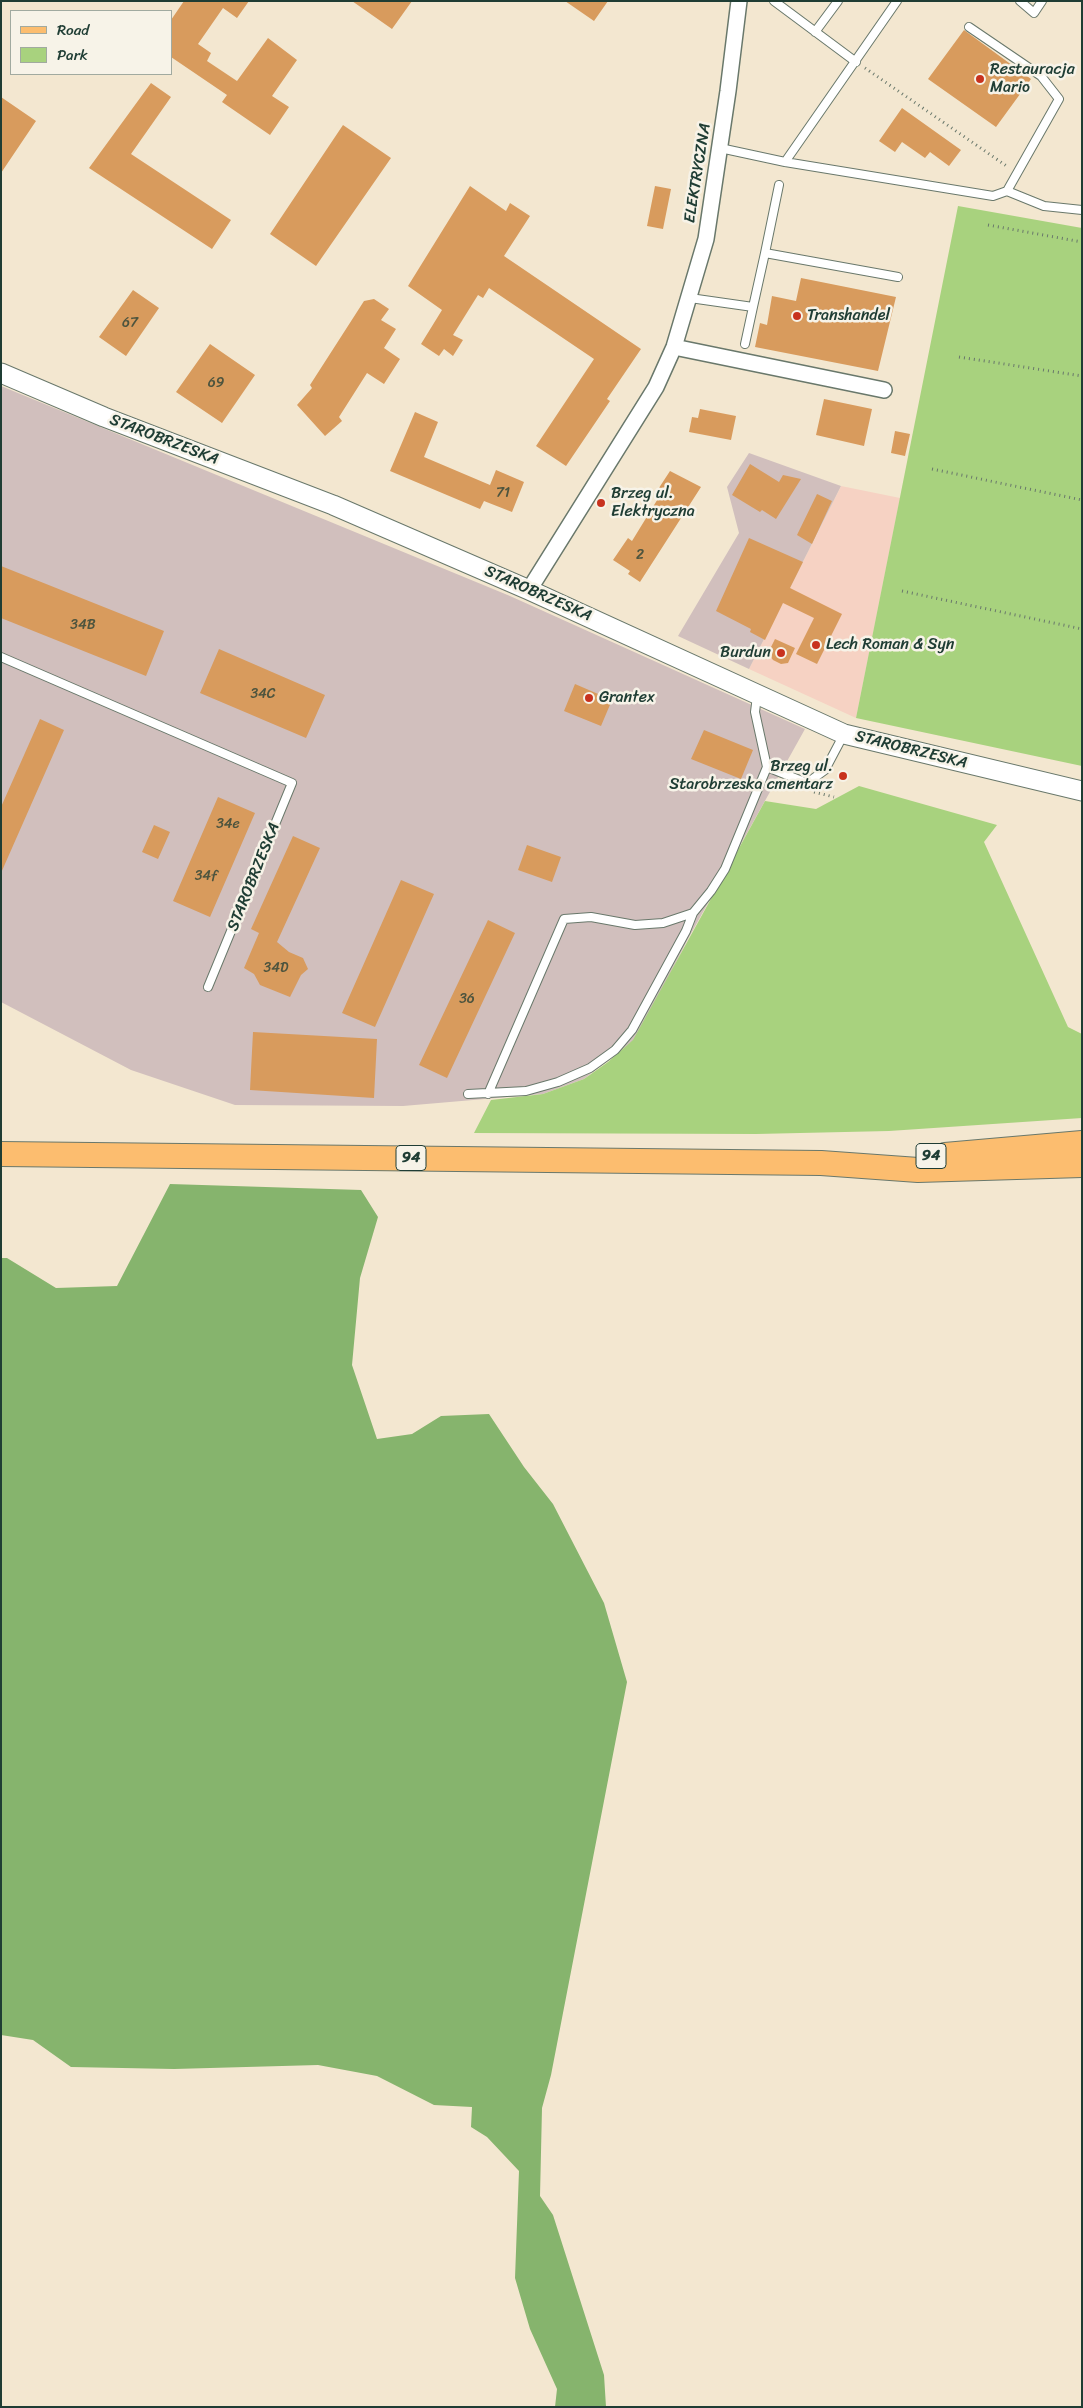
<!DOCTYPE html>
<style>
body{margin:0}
#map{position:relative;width:1083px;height:2408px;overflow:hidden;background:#f3e7d0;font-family:Sriracha,sans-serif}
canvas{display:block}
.frame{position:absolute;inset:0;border:2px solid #1f3d34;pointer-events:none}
.legend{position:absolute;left:10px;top:10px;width:162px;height:65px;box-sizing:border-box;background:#f7f3e8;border:1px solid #a1aaa0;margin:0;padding:6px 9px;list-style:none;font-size:15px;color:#1f3d34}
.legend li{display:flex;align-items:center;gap:10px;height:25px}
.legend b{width:25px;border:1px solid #a1aaa0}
</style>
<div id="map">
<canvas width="1083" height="2408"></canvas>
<div class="frame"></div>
<ul class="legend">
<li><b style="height:6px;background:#fcbd6f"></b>Road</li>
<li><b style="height:14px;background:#a8d27e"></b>Park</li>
</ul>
</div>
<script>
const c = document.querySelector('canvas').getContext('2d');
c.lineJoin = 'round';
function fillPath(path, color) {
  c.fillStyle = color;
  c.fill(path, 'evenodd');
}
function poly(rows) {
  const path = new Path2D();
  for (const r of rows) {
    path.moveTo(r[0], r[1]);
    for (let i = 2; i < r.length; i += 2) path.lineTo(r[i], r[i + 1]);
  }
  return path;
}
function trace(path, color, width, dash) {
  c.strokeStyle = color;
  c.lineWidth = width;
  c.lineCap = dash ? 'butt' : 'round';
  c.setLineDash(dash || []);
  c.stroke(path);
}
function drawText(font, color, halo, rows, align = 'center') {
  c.font = font + ' Sriracha,sans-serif';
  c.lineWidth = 5;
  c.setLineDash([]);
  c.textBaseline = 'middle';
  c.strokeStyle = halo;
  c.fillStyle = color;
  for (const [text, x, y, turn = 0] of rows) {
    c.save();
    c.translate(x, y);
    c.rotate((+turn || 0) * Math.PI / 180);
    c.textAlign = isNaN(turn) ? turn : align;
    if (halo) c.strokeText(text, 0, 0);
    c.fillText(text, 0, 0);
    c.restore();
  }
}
fillPath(poly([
 [841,486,900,498,856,718,749,669]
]), '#f6d2c3');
fillPath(poly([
 [1,386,510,596,805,729,688,939,637,1038,584,1079,543,1094,403,1106,235,1105,131,1070,1,1002],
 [749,453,841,486,749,669,678,636,739,533,727,487]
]), '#d1bfbd');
fillPath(poly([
 [958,206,1082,228,1082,766,856,718],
 [859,786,997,825,984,842,1068,1027,1082,1034,1082,1118,889,1131,756,1134,474,1133,491,1100,543,1094,584,1079,608,1062,633,1040,765,801,816,809]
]), '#a8d27e');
fillPath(poly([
 [170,1184,361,1190,378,1217,360,1278,352,1365,377,1439,412,1434,441,1416,489,1414,524,1467,553,1504,604,1603,627,1682,551,2075,542,2108,540,2196,553,2215,604,2375,606,2407,555,2407,557,2389,530,2329,515,2278,519,2171,487,2137,471,2127,472,2107,434,2105,377,2076,318,2065,174,2069,71,2067,33,2040,1,2035,1,1258,7,1258,56,1288,117,1286]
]), '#86b46d');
fillPath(poly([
 [184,1,249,1,237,18,223,8,198,44,211,53,207,61,237,81,268,38,297,60,272,96,289,107,270,135,222,102,227,95,171,57,171,20],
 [352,1,412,1,392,29],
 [565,1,608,1,594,21],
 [964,30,1031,79,996,127,928,79],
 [151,83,171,97,131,154,231,220,212,249,89,168],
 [1,97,36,121,1,173],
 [902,108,961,150,949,166,930,152,925,158,902,142,895,152,879,141],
 [343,125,391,158,316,266,270,234],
 [470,186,506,211,510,203,530,216,504,256,641,349,607,399,610,401,566,466,536,446,594,359,489,288,483,298,478,295,453,335,463,340,453,356,444,349,439,356,421,344,442,310,408,286],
 [655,186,671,189,663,229,647,226],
 [801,278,896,297,878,371,755,347,760,323,767,325,772,296,796,301],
 [133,290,159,308,126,356,99,337],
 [374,299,389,309,381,320,396,329,384,348,400,359,384,384,367,373,339,417,342,421,325,436,297,405,312,388,310,385,364,301],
 [210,344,255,375,222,423,176,392],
 [824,399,872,409,864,446,816,435],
 [700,409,736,416,731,440,689,432,692,417,698,418],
 [415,412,438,422,424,457,490,485,496,470,524,482,512,512,484,501,480,509,390,471],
 [895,431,910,434,905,456,891,453],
 [750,464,779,482,783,475,801,479,776,519,762,510,760,512,732,495],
 [670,471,701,487,640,582,628,574,630,571,613,560,628,538,632,541,659,497,655,494],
 [817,494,832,501,812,544,797,535],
 [749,538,803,562,790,588,842,614,817,664,796,654,814,618,783,603,765,640,750,632,751,629,716,611],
 [1,566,164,631,146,676,1,618],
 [775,639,795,648,788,663,781,664,773,660,768,653],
 [219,649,325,695,306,738,200,693],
 [575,684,612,700,601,726,564,711],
 [40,719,64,730,1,873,1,807],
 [704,730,753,750,741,779,691,759],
 [218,797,255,813,210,917,173,901],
 [154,825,170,832,158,859,142,852],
 [293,836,320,848,277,942,289,952,303,958,308,969,301,975,290,997,260,985,254,974,244,968,259,933,251,929],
 [527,845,561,857,552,882,518,870],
 [401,880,434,894,375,1027,342,1013],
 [488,920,515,933,447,1078,419,1065],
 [253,1032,377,1039,374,1098,250,1090]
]), '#d89b5d');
const service = poly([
 [774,1,856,62],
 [1020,1,1034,13,1042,1],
 [815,32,838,1],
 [720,148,785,162,993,196,1007,191,1059,99,1041,76,969,27],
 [785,162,897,1],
 [1007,191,1044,206,1082,210],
 [765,253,779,185],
 [690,298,753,307,765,253,898,277],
 [745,344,753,307],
 [1,657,292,783,208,987],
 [757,696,755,712,767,767,807,783,825,770,844,734],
 [468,1094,526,1091,558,1082,590,1068,615,1050,632,1030,686,931,693,913],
 [488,1094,564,919,591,917,635,925,663,923,693,913,711,891,725,869,767,767]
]);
const minor = poly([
 [674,347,884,390],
 [529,590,656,387,674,347,706,239,728,91,739,1]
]);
const tertiary = poly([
 [1,373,104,417,333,505,529,590,844,734,1082,791]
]);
const primary = poly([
 [1,1154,821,1163,918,1170,1082,1165],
 [945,1155,1082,1143]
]);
trace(service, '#69786b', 10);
trace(minor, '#69786b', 18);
trace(tertiary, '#69786b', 21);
trace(primary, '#69786b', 26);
trace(poly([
 [865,68,1008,167],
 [988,225,1082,242],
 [959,357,1082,376],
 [932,469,1082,500],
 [902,591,1082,629],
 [814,792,834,797]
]), '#69786b', 3, [1, 4]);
trace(service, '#fff', 8);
trace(minor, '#fff', 15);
trace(tertiary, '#fff', 19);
trace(primary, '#fcbd6f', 24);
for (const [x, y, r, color] of [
 [980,79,5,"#c8321e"],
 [797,316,5,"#c8321e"],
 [601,503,5,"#c8321e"],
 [816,645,5,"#c8321e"],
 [781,653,5,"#c8321e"],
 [589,698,5,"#c8321e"],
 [843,776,5,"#c8321e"]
]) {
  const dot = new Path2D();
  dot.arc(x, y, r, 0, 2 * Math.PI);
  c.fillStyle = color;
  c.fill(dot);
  trace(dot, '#f7f3e8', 2);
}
drawText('14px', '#4d543e', null, [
 ["67",130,323],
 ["69",216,383],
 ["71",503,493],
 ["2",640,555],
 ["34B",83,625],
 ["34C",263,694],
 ["34e",228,824],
 ["34f",206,876],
 ["34D",276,968],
 ["36",467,999]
]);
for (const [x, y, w] of [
 [931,1156,30],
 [411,1158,30]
]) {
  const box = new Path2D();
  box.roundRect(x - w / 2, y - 12.5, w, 25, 4);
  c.fillStyle = '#f7f3e8';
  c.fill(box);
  trace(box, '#1f3d34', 1);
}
drawText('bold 15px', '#1f3d34', null, [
 ["94",931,1156],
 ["94",411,1158]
]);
drawText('16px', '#1f3d34', '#f7f3e8', [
 ["Restauracja",990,70],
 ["Mario",990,88],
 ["Transhandel",807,316],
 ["Brzeg ul.",611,494],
 ["Elektryczna",611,512],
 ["Lech Roman & Syn",826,645],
 ["Burdun",771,653,"right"],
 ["Grantex",599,698],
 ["Brzeg ul.",833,767,"right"],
 ["Starobrzeska cmentarz",833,785,"right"]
], 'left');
drawText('16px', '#1f3d34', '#f7f3e8', [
 ["ELEKTRYCZNA",698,173,-81],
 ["STAROBRZESKA",164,440,21],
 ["STAROBRZESKA",538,594,24],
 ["STAROBRZESKA",911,750,14],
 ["STAROBRZESKA",254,877,-68]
]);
</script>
